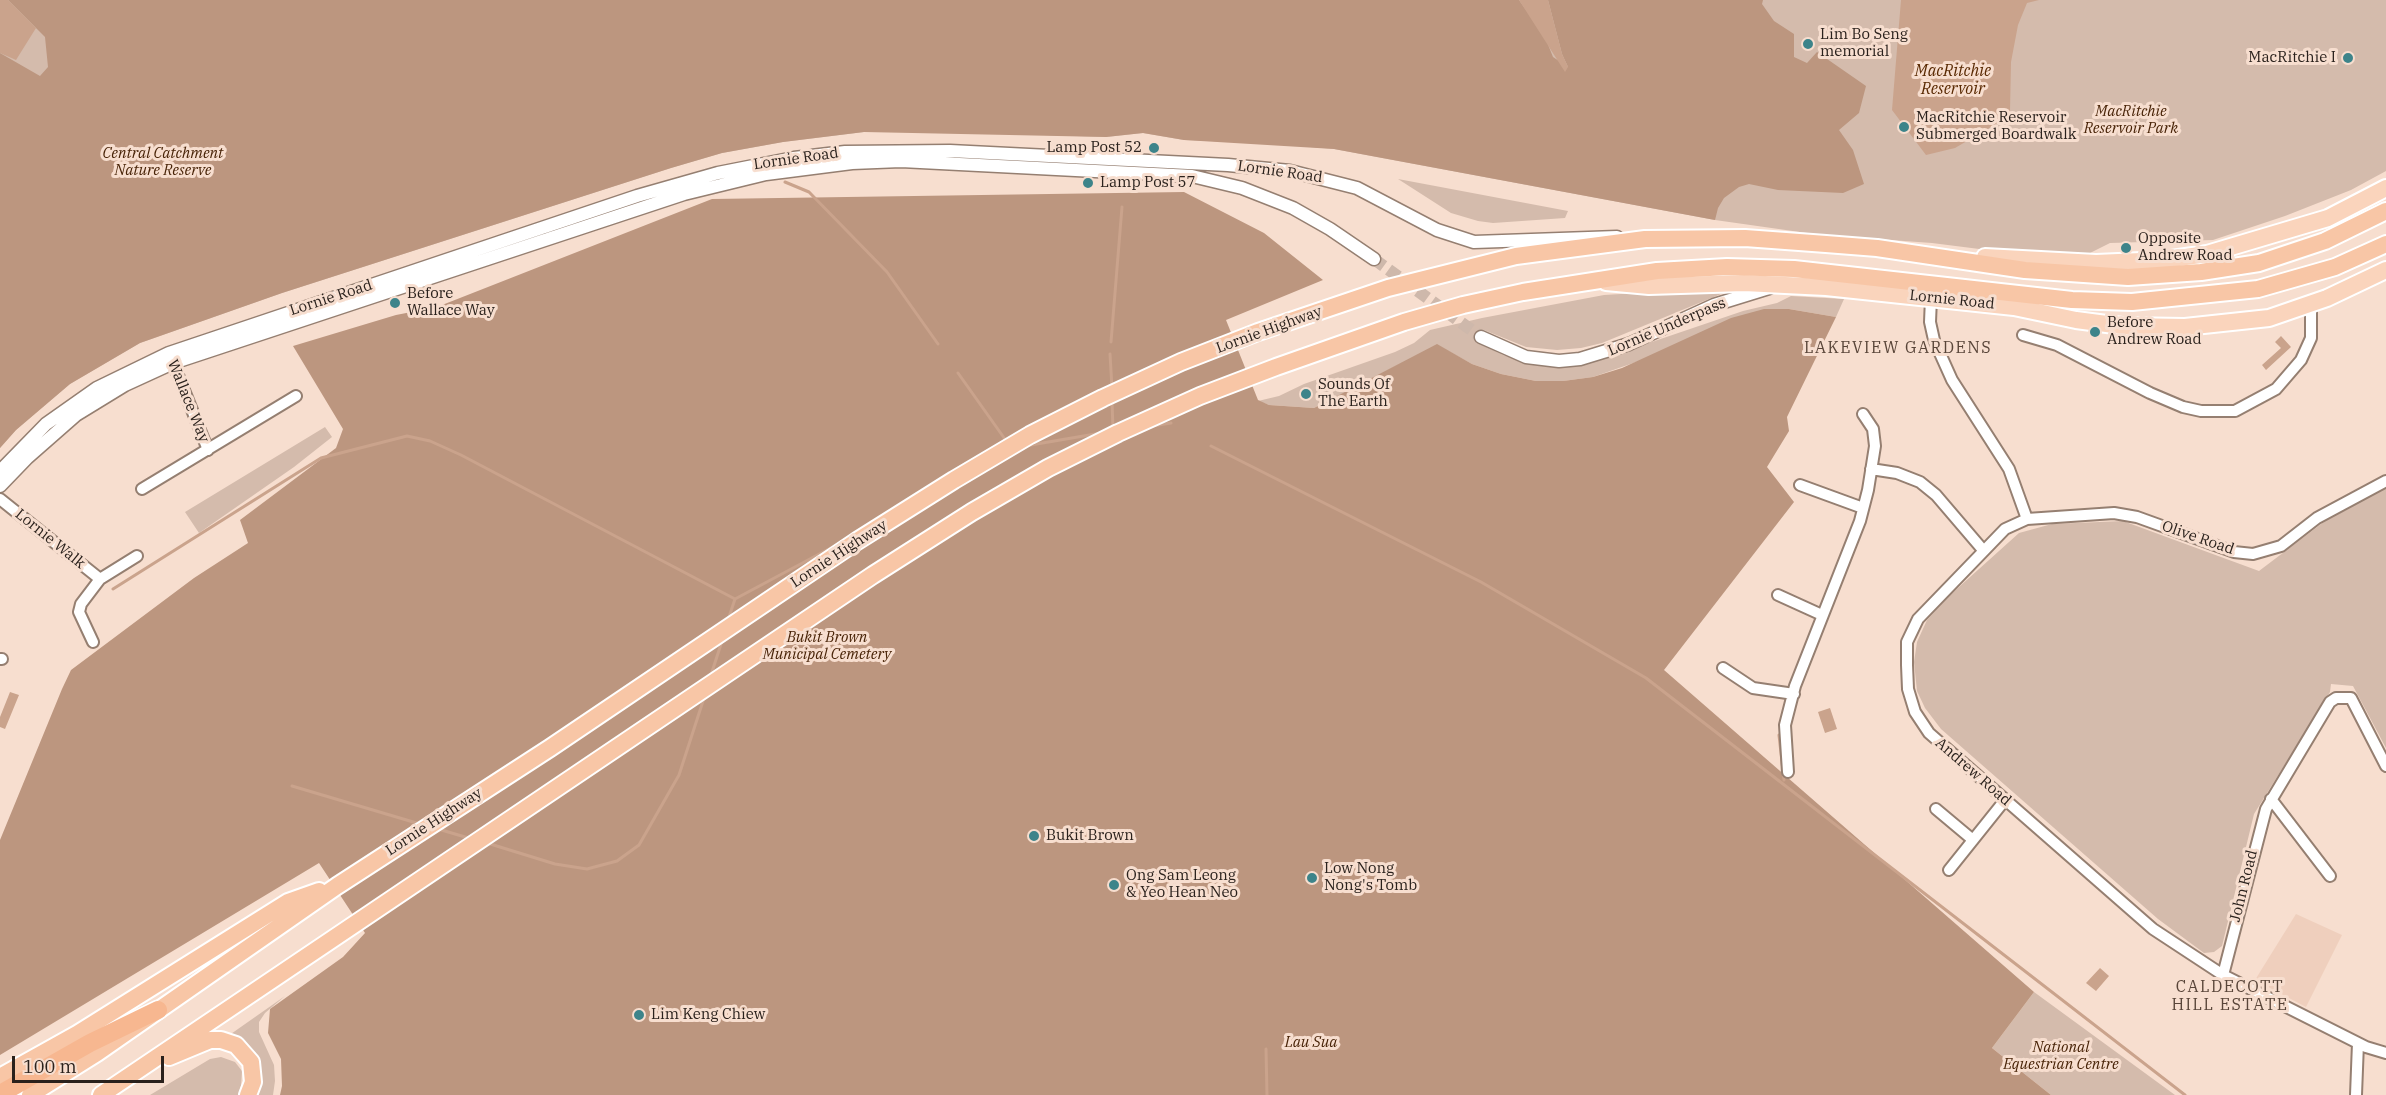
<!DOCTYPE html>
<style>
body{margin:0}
#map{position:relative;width:2386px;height:1095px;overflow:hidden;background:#f7decf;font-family:"IBM Plex Serif",serif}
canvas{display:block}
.scale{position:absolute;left:12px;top:1056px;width:152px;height:27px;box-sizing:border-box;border:3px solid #2a211c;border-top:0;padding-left:8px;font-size:18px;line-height:21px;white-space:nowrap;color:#2a211c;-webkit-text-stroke:4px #f7decf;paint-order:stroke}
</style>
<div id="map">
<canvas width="2386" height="1095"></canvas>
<div class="scale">100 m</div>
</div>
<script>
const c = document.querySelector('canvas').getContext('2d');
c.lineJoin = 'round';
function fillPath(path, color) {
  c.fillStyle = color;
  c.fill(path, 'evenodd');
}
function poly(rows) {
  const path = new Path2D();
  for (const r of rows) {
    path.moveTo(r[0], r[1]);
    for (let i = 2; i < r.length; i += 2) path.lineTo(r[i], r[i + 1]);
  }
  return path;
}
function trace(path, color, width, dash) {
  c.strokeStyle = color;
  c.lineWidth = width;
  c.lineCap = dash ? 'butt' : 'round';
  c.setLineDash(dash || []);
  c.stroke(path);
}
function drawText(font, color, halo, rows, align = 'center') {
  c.font = font + ' "IBM Plex Serif",serif';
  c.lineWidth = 6;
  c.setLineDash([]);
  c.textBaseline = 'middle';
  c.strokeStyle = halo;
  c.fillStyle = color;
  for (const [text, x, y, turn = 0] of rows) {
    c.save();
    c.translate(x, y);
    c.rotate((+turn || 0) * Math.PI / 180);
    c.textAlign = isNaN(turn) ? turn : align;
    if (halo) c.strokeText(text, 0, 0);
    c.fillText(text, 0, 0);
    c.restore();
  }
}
fillPath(poly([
 [2296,914,2342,935,2306,1007,2255,980]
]), '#efcfbd');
fillPath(poly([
 [0,0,2386,0,2386,171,2351,190,2285,216,2213,240,2110,243,2088,254,2003,252,1932,243,1821,235,1715,220,1334,149,1264,143,1184,140,1143,133,1106,137,950,132,864,132,783,142,722,153,671,168,282,293,140,343,70,384,16,430,0,448],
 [1398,179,1568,211,1565,218,1493,223,1478,221,1451,213],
 [1738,287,1602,343,1581,348,1557,350,1526,347,1484,330,1476,342,1503,355,1526,363,1558,366,1584,365,1743,311,1777,303,1791,296,1844,299,1836,317,1789,309,1593,377,1563,381,1536,381,1501,374,1472,364,1437,345,1314,408,1269,405,1258,401,1279,396,1304,384,1395,352,1414,343,1430,330,1482,318,1604,295],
 [325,427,332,437,294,467,199,533,185,512],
 [2386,488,2386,748,2353,686,2331,684,2330,692,2254,814,2222,946,2214,952,2204,953,2158,919,1941,729,1925,708,1917,691,1914,662,1917,642,1927,620,1949,596,2019,533,2052,524,2123,521,2259,571,2325,521],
 [2034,992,2175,1095,2051,1095,1992,1048],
 [285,996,265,1013,259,1022,259,1032,274,1065,275,1081,273,1095,255,1095,259,1084,228,1036],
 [221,1057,235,1062,242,1071,241,1086,238,1095,150,1095,210,1059]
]), '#d4bbac');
fillPath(poly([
 [8,0,1519,0,1545,37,1553,57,1568,67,1562,54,1548,0,1763,0,1762,4,1774,21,1794,34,1794,57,1807,63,1817,52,1866,86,1859,113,1839,130,1853,150,1864,184,1843,193,1778,190,1749,184,1739,187,1724,198,1718,208,1715,220,1334,149,1184,140,1143,133,1106,137,864,132,783,142,722,153,671,168,282,293,140,343,70,384,16,430,0,448,0,53,40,76,48,67,45,37],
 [1184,192,1264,233,1323,280,1226,320,1258,400,1269,405,1314,408,1437,344,1472,364,1501,374,1536,381,1563,381,1593,377,1622,368,1731,318,1764,309,1789,309,1836,317,1787,417,1789,431,1767,467,1794,502,1664,670,2034,992,1992,1048,2051,1095,280,1095,282,1086,281,1059,268,1033,270,1009,343,957,365,933,319,863,0,1055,0,840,62,689,71,670,194,578,248,543,240,520,336,448,343,429,293,346,396,315,437,307,712,199]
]), '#bc967f');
fillPath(poly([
 [0,0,8,0,36,28,16,60,0,53],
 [1519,0,1548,0,1562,54,1568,67,1565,72],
 [1901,0,2039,0,2027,3,2018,25,2011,62,2010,111,2003,120,1955,148,1926,155,1892,110],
 [2281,336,2291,347,2266,370,2262,365,2281,348,2275,342],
 [10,692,19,695,5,729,0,727,0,717],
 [1830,708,1837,729,1825,733,1818,712],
 [2100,968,2109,976,2096,991,2086,983]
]), '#caa38c');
trace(poly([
 [785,182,809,192,887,272,938,344],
 [1111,342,1122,207],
 [1110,354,1112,388],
 [958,373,1007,442],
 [1112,401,1113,430],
 [1152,426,1171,423],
 [1025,446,1101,433],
 [1211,446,1481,582,1646,678,2185,1095],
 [113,589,321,458,407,436,430,441,461,455,735,599],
 [728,620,735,599,838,544],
 [710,678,722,641],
 [1779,735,1784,780],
 [292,786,420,824],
 [438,829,472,839],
 [487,843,555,864,587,869,617,861,639,845,679,775,704,698],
 [1266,1049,1267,1095]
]), '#caa38c', 3);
trace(poly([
 [1374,259,1481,337]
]), '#ceb8ab', 12, [12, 6]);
const minor = poly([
 [1931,298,1930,322,1934,340,1952,380,2009,469,2027,519],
 [2023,335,2057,345,2150,393,2183,407,2201,411,2235,411,2276,389,2301,360,2311,338,2311,304],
 [170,355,208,450],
 [1871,469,1897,473,1920,482,1936,495,1983,550],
 [2386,481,2317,518,2281,546,2253,554,2234,552,2137,517,2114,513,2027,519,2005,529,1918,619,1907,642,1907,665,1908,689,1915,712,1929,733,2153,929,2223,975,2366,1047,2386,1053],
 [1800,485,1863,508],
 [142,489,296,396],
 [0,499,100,579],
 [1778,595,1822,615],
 [93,642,79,612,81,604,100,579,137,556],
 [0,659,2,659],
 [1723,668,1753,688,1794,694],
 [1788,772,1785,725,1795,686,1860,521,1868,490,1875,446,1873,429,1863,414],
 [2271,799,2330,876],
 [1936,809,1973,840],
 [1949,870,2005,800],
 [2223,975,2266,809,2330,702,2336,698,2351,698,2386,766],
 [2356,1095,2358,1043]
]);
const tertiary = poly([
 [1481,337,1526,357,1559,361,1580,359,1629,344,1714,305,1769,288],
 [0,471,46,424,97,388,169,353,637,196,718,173,794,158,845,152,950,151,1228,165,1290,171,1357,188,1437,230,1474,242,1617,237],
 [0,486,27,458,76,415,125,385,173,363,684,194,766,174,852,163,901,161,1192,176,1242,188,1293,208,1330,229,1374,259]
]);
const primary = poly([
 [1985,257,2096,263,2164,260,2207,254,2328,218,2386,188],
 [1606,282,1649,286,1744,283,1826,287,2014,307,2076,320,2122,326,2185,327,2269,318,2327,298,2386,270]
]);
const trunk = poly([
 [169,1057,210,1040,221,1040,236,1045,251,1062,253,1082,248,1095],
 [0,1077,77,1034,288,902,319,891],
 [30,1095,97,1053,337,886,550,748,857,541,954,480,1030,435,1103,398,1181,362,1258,332,1388,288,1516,256,1645,239,1745,238,1826,244,1877,248,2025,270,2128,277,2201,272,2259,263,2325,241,2386,211],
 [101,1095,873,575,972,512,1048,468,1118,433,1200,396,1276,367,1404,322,1463,305,1523,292,1657,271,1727,267,1794,269,2072,300,2132,302,2258,289,2335,267,2386,244]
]);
const motorway = poly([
 [0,1094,90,1043,158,1010]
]);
trace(minor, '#957f71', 14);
trace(tertiary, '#957f71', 15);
trace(primary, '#fff', 20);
trace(trunk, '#fff', 20);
trace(motorway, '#fff', 21);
trace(minor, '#fff', 10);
trace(tertiary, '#fff', 12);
trace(primary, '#fad4bc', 16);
trace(trunk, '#f8c6a6', 16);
trace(motorway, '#f7b790', 18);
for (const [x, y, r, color] of [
 [1808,44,6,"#3d848a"],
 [2348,58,6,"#3d848a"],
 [1904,127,6,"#3d848a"],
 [1154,148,6,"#3d848a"],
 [1088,183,6,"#3d848a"],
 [2126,248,6,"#3d848a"],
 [395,303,6,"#3d848a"],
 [2095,332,6,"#3d848a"],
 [1306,394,6,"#3d848a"],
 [1034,836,6,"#3d848a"],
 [1312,878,6,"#3d848a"],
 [1114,885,6,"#3d848a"],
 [639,1015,6,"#3d848a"]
]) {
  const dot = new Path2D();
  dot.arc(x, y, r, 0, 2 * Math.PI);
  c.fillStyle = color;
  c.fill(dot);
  trace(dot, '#f7decf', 2);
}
drawText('15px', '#2a211c', '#f7decf', [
 ["Lim Bo Seng",1820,35],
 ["memorial",1820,52],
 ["MacRitchie I",2336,58,"right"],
 ["MacRitchie Reservoir",1916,118],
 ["Submerged Boardwalk",1916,135],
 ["Lamp Post 52",1142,148,"right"],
 ["Lamp Post 57",1100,183],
 ["Opposite",2138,239],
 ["Andrew Road",2138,256],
 ["Before",407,294],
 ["Wallace Way",407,311],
 ["Before",2107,323],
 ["Andrew Road",2107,340],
 ["Sounds Of",1318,385],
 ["The Earth",1318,402],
 ["Bukit Brown",1046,836],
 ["Low Nong",1324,869],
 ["Nong's Tomb",1324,886],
 ["Ong Sam Leong",1126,876],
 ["& Yeo Hean Neo",1126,893],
 ["Lim Keng Chiew",651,1015]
], 'left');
drawText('italic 15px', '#482307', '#f7decf', [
 ["MacRitchie",2131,112],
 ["Reservoir Park",2131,129],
 ["Central Catchment",163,154],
 ["Nature Reserve",163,171],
 ["Bukit Brown",827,638],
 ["Municipal Cemetery",827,655],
 ["Lau Sua",1311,1043],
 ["National",2061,1048],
 ["Equestrian Centre",2061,1065]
]);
drawText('15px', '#2a211c', '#f7decf', [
 ["Lornie Road",796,159,-8],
 ["Lornie Road",1280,172,8],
 ["Lornie Road",331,298,-18],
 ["Lornie Road",1952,300,6],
 ["Lornie Underpass",1667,327,-23],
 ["Lornie Highway",1269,330,-20],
 ["Wallace Way",188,401,68],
 ["Olive Road",2198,538,19],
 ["Lornie Walk",50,539,39],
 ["Lornie Highway",839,554,-33],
 ["Andrew Road",1973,772,41],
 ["Lornie Highway",434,822,-33],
 ["John Road",2244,886,-76]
]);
drawText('italic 16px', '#592902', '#f7decf', [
 ["MacRitchie",1953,71],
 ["Reservoir",1953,89]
]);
c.letterSpacing = '1.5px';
drawText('16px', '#594539', '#f7decf', [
 ["LAKEVIEW GARDENS",1898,348],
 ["CALDECOTT",2230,987],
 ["HILL ESTATE",2230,1005]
]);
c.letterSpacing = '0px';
</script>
